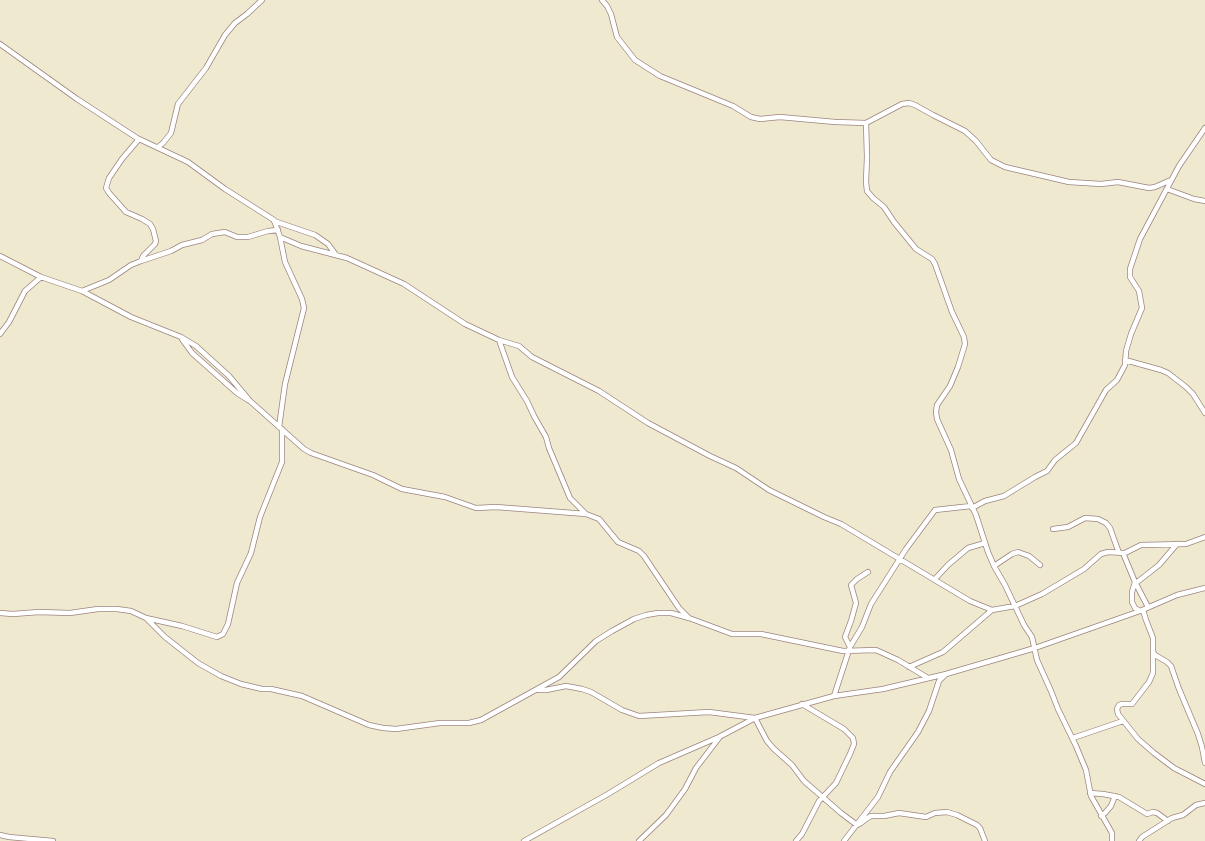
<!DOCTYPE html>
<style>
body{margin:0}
canvas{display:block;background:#efe9d0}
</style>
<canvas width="1205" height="841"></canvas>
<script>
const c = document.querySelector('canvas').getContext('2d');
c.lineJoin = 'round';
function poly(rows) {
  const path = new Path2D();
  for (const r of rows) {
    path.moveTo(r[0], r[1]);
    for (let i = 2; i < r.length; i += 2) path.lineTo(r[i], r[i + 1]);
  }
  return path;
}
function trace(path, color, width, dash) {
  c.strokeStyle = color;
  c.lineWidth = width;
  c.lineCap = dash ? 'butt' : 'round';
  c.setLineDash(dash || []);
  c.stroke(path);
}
const street = poly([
 [602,0,607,6,611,14,617,37,635,60,660,76,733,106,751,117,760,119,780,117,835,122,866,123,902,104,909,103,915,105,933,115,965,131,976,141,991,160,1005,167,1069,182,1101,184,1118,182,1149,188,1155,187,1171,180],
 [0,44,77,99,137,138,188,162,225,189,274,220,280,237,285,262,302,299,304,308,285,384,279,427],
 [866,123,867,157,866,182,867,191,873,198,884,207,894,222,916,249,932,259,935,264,952,312,964,337,965,344,958,367,950,386,937,405,936,412,937,419,951,450,959,479,976,515,988,552,994,566,1005,585,1024,625,1032,637,1037,660,1051,691,1058,709,1076,746,1086,770,1091,796,1112,833,1112,841],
 [139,139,122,159,109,178,106,188,109,193,126,212,142,219,150,224,153,229,156,241,155,244,143,256,141,261],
 [158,147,163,143,171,133,178,104,206,68,225,35,235,23,247,14,262,0],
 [1167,189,1194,199,1205,201],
 [274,221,315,235,328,244,336,255],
 [280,237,301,246,347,258,404,284,465,324,499,340,519,346,532,357,599,391,648,423,710,456,736,468,769,490,824,517,841,524,970,601,992,610],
 [0,256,41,277,82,291,131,317,181,337,196,346,229,376,250,401,304,449,311,453,373,475,402,489,445,497,476,508,496,507,586,514,599,519,618,542,639,551,644,556,679,608,688,617],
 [82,291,109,280,131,265,141,261,171,251,182,245,202,240,212,234,225,232,237,237,248,237,268,231,278,230],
 [0,334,9,322,25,291,41,277],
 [182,339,192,353,237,393,248,400],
 [499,340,512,377,527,401,534,416,546,437,549,448,570,498,586,514],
 [1125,360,1161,370,1168,373,1186,387,1193,394,1205,413],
 [972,508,985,501,1004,496,1035,477,1047,471,1055,460,1076,443,1106,390,1117,380,1125,365,1126,351,1131,334,1142,308,1139,291,1130,277,1130,269,1140,239,1179,166,1205,128],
 [1053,529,1068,527,1085,518,1098,519,1106,523,1110,528,1119,553],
 [1123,553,1135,582,1148,607],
 [994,566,1012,554,1018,552,1029,556,1040,565],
 [935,579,948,565,968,548,985,543],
 [1135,582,1132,592,1132,602,1135,608,1140,611],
 [1136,583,1159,565,1177,544],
 [1143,610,1146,620,1153,638,1153,652,1155,655,1167,662,1171,666,1179,689,1198,734,1202,747,1205,763],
 [0,613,13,614,39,612,70,613,98,609,117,609,131,611,146,618,165,637,198,663,221,676,241,684,262,689,271,689,302,696,369,725,383,728,396,729,440,723,469,723,481,720,559,677,596,641,612,631,634,619,646,615,658,613,671,613,689,618,732,634,761,634,843,651,876,650,898,660,928,678],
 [146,618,182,626,217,637,223,634,228,624,237,583,251,553,260,517,282,462,282,429],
 [850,647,845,637,851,621,856,603,851,585,857,579,868,572],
 [1153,653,1153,673,1149,682,1132,704,1122,704,1119,705,1117,709,1118,714,1138,739,1154,753,1174,768,1205,784],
 [909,667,943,652,992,610,1015,606,1042,594,1084,569,1101,554,1108,552,1125,553,1141,545,1186,544,1205,537],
 [538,690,546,690,566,686,582,689,591,692,622,710,639,716,709,712,755,718,767,741,774,749,792,765,804,781,841,813,857,825,861,823,866,819,871,816,884,816,899,813,926,817,935,813,947,812,957,815,977,825,980,828,985,841],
 [834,696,850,647,862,627,871,604,906,549,935,510,971,506],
 [1073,738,1123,721],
 [1090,793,1103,794,1119,797,1147,814,1153,812,1157,813,1168,821],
 [1101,816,1105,813,1111,806,1115,796],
 [0,835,9,837,53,841],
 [524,841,608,794,659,763,719,737,755,718,834,696,883,689,946,674,1035,648,1140,611,1177,595,1205,588],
 [639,841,666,815,685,789,696,768,719,738],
 [796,841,802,834,819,801,836,783,850,754,854,744,853,738,844,729,802,704],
 [844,841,878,797,890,772,918,732,929,711,939,681,945,675],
 [1139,841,1142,837,1172,818,1183,815,1196,805,1205,803]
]);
trace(street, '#9c847e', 6);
trace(street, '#fff', 4.5);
</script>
